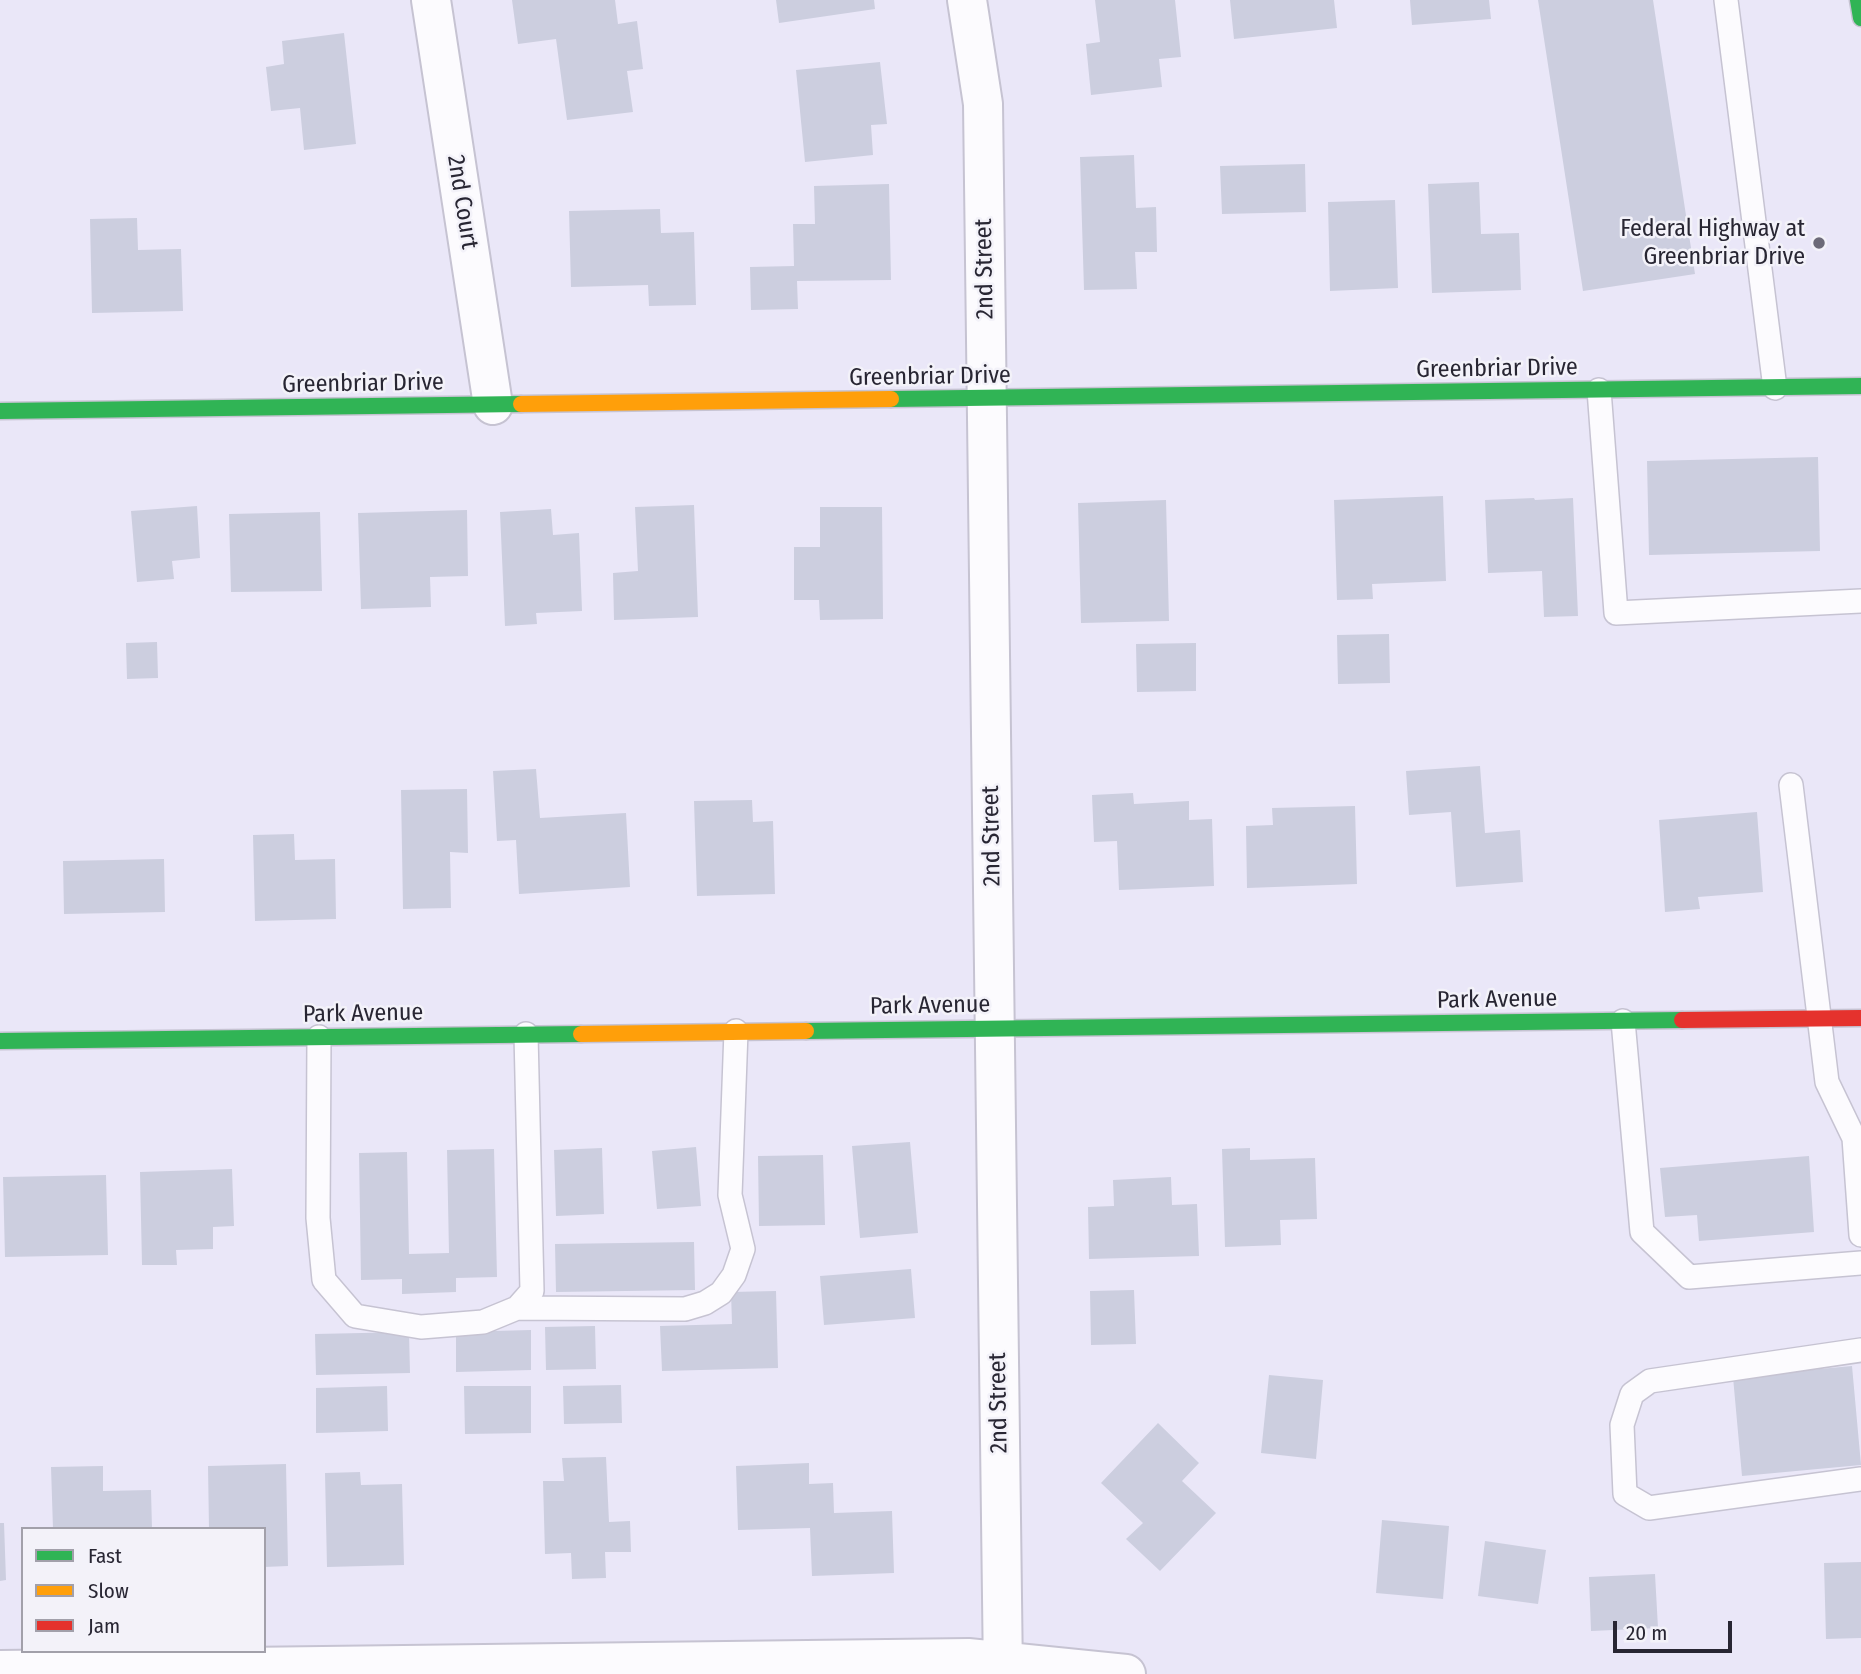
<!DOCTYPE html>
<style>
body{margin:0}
#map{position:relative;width:1861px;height:1674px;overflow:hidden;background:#eae7f8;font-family:"Fira Sans Condensed",sans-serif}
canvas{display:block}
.legend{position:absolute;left:21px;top:1527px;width:245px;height:126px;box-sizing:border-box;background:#f3f2f9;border:2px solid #a2a0aa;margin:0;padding:9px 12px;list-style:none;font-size:21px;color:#282633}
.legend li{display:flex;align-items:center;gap:14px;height:35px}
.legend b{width:35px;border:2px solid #a2a0aa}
.scale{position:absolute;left:1613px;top:1621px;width:119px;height:32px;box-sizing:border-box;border:4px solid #282633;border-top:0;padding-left:9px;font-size:21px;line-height:24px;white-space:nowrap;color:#282633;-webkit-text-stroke:5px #f3f2f9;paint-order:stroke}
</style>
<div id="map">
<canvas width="1861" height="1674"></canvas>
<ul class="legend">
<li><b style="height:9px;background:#30b455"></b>Fast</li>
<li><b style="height:9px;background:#ff9f0a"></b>Slow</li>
<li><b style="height:9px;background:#e5322d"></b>Jam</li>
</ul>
<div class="scale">20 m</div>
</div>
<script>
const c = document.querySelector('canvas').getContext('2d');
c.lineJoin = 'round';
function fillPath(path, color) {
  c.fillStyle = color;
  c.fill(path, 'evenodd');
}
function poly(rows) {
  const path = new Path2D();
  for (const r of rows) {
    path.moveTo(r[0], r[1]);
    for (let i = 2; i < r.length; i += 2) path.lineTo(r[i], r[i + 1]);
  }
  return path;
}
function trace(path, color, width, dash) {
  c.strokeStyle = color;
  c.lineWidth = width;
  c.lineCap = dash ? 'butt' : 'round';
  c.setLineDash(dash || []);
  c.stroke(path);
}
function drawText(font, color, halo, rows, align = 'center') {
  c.font = font + ' "Fira Sans Condensed",sans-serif';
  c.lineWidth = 5;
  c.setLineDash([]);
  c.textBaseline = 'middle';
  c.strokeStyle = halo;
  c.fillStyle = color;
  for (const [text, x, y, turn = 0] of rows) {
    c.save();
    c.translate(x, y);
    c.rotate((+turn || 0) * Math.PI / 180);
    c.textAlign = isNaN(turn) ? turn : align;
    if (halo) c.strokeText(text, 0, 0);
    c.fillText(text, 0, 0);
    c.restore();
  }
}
fillPath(poly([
 [512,0,615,0,618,24,637,21,643,69,627,71,633,112,567,120,556,39,518,44],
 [776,0,874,0,875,9,779,23],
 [1095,0,1175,0,1181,57,1159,59,1162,87,1091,95,1086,44,1100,42],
 [1230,0,1334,0,1337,28,1234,39],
 [1410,0,1489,0,1491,19,1412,25],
 [1538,0,1653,0,1695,274,1583,291],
 [344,33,356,144,304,150,300,108,271,111,266,67,284,64,282,41],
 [880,62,887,124,871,125,873,155,805,162,796,70],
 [1134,155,1136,208,1156,207,1157,252,1135,252,1137,289,1084,290,1080,157],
 [1305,164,1306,212,1222,214,1220,166],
 [1479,182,1481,234,1519,233,1521,290,1432,293,1428,184],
 [889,184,891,280,797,281,798,309,751,310,750,267,794,266,793,224,815,224,814,186],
 [1395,200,1398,288,1330,291,1328,202],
 [660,209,661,233,694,232,696,305,649,306,648,285,571,287,569,211],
 [137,218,138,250,181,249,183,311,92,313,90,219],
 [1818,457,1820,551,1649,555,1647,461],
 [1443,496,1446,581,1372,584,1373,599,1337,600,1334,500],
 [1534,498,1535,500,1573,498,1578,616,1544,617,1542,571,1488,573,1485,500],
 [1166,500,1169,621,1081,623,1078,503],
 [694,505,698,617,614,620,613,573,638,571,635,507],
 [197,506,200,558,172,561,174,579,137,582,131,511],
 [820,507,882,507,883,619,820,620,819,600,794,600,794,547,820,547],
 [551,509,553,535,579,533,582,611,536,613,537,624,505,626,500,512],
 [467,510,468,576,430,577,431,607,361,609,358,513],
 [320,512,322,591,231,592,229,514],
 [1389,634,1390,683,1338,684,1337,635],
 [157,642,158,678,127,679,126,643],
 [1196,643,1196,691,1137,692,1136,644],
 [1480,766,1485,833,1520,830,1523,882,1456,887,1451,812,1409,815,1406,771],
 [536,769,540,818,626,813,630,887,519,894,516,840,497,841,493,771],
 [467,789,468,853,450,852,451,908,403,909,401,790],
 [1133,793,1134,804,1189,801,1189,820,1212,819,1214,886,1119,890,1117,841,1094,842,1092,795],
 [752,800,753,822,773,821,775,894,697,896,694,801],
 [1355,806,1357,884,1247,888,1246,826,1273,825,1272,808],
 [1757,812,1763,892,1698,897,1700,909,1665,912,1659,820],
 [294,834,295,860,335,859,336,919,255,921,253,835],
 [164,859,165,912,64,914,63,861],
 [910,1142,918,1233,860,1238,852,1146],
 [696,1147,701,1206,657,1209,652,1151],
 [602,1148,604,1214,556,1216,554,1150],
 [1250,1148,1250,1160,1315,1158,1317,1219,1280,1220,1281,1245,1225,1247,1222,1149],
 [494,1149,497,1277,456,1278,456,1292,402,1294,402,1279,361,1280,359,1153,407,1152,409,1254,449,1253,447,1150],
 [823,1155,825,1225,759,1226,758,1156],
 [1809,1156,1814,1232,1699,1241,1697,1215,1665,1217,1660,1168],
 [232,1169,234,1226,213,1227,213,1249,176,1250,177,1265,142,1265,140,1172],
 [106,1175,108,1255,5,1257,3,1177],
 [1171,1177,1172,1205,1197,1204,1199,1256,1089,1259,1088,1207,1114,1206,1113,1180],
 [694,1242,695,1290,556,1292,555,1244],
 [911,1269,915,1318,824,1325,820,1276],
 [1134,1290,1136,1344,1091,1345,1090,1291],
 [776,1291,778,1368,662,1371,660,1326,732,1324,731,1292],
 [595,1326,596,1369,546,1370,545,1327],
 [531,1330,531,1370,456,1372,456,1332],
 [409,1332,410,1373,316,1375,315,1334],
 [1852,1366,1861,1465,1742,1476,1733,1377],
 [1269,1375,1323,1380,1316,1459,1261,1453],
 [621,1385,622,1423,564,1424,563,1386],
 [387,1386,388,1431,316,1433,316,1388],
 [464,1386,531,1386,531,1433,465,1434],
 [1158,1423,1199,1463,1182,1481,1216,1513,1160,1571,1126,1539,1143,1523,1101,1483],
 [606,1457,609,1522,630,1521,631,1552,605,1552,606,1578,572,1579,571,1553,545,1554,543,1481,564,1481,562,1458],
 [809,1463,809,1484,833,1483,834,1513,892,1511,894,1573,812,1576,810,1528,738,1530,736,1466],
 [286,1464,288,1566,264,1567,264,1529,209,1529,208,1466],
 [103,1466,103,1491,151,1490,152,1529,53,1529,51,1467],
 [360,1472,361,1485,402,1484,404,1565,327,1567,325,1473],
 [1382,1520,1449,1526,1443,1599,1376,1593],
 [0,1523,4,1523,6,1580,0,1581],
 [1485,1541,1546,1550,1538,1604,1478,1596],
 [1861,1562,1861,1638,1826,1639,1824,1563],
 [1655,1574,1658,1628,1591,1631,1589,1577]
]), '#cccedf');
const lane = poly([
 [1726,0,1775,388],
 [1599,390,1616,613,1861,601],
 [1791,785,1827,1082,1854,1138,1861,1235],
 [1623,1021,1642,1232,1689,1277,1861,1263],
 [319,1037,318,1218,324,1280,355,1316,421,1327,483,1322,517,1308,532,1291,526,1034],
 [517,1308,685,1309,705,1303,721,1293,734,1275,743,1249,730,1195,736,1031],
 [1861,1350,1650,1381,1632,1394,1622,1425,1625,1494,1649,1508,1861,1479]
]);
const street = poly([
 [431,0,493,405],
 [967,0,983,104,1003,1674],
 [0,1670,968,1658,1126,1674]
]);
const fast = poly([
 [1858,0,1861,18],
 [891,399,1861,386],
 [0,411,521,404],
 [806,1031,1682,1020],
 [0,1041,581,1034]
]);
const slow = poly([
 [521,404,891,399],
 [581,1034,806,1031]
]);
const jam = poly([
 [1682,1020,1861,1018]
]);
trace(lane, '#c6c3d2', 26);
trace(street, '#c6c3d2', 42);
trace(fast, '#c6c3d2', 19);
trace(slow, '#c6c3d2', 19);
trace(jam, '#c6c3d2', 19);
trace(lane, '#fcfbfe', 23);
trace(street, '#fcfbfe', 38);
trace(fast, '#30b455', 16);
trace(slow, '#ff9f0a', 16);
trace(jam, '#e5322d', 16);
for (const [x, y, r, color] of [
 [1819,243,7,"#6c6a78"]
]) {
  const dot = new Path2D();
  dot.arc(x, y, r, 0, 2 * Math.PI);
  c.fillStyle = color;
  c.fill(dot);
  trace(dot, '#f3f2f9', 2.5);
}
drawText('24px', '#282633', '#f3f2f9', [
 ["2nd Court",462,202,81],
 ["2nd Street",985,269,-91],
 ["Greenbriar Drive",1497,369,-1],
 ["Greenbriar Drive",930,377,-1],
 ["Greenbriar Drive",363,384,-1],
 ["2nd Street",992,836,-91],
 ["Park Avenue",1497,1000,-1],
 ["Park Avenue",930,1006,-1],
 ["Park Avenue",363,1014,-1],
 ["2nd Street",999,1403,-91]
]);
drawText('24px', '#282633', '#f3f2f9', [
 ["Federal Highway at",1805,229],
 ["Greenbriar Drive",1805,257]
], 'right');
</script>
